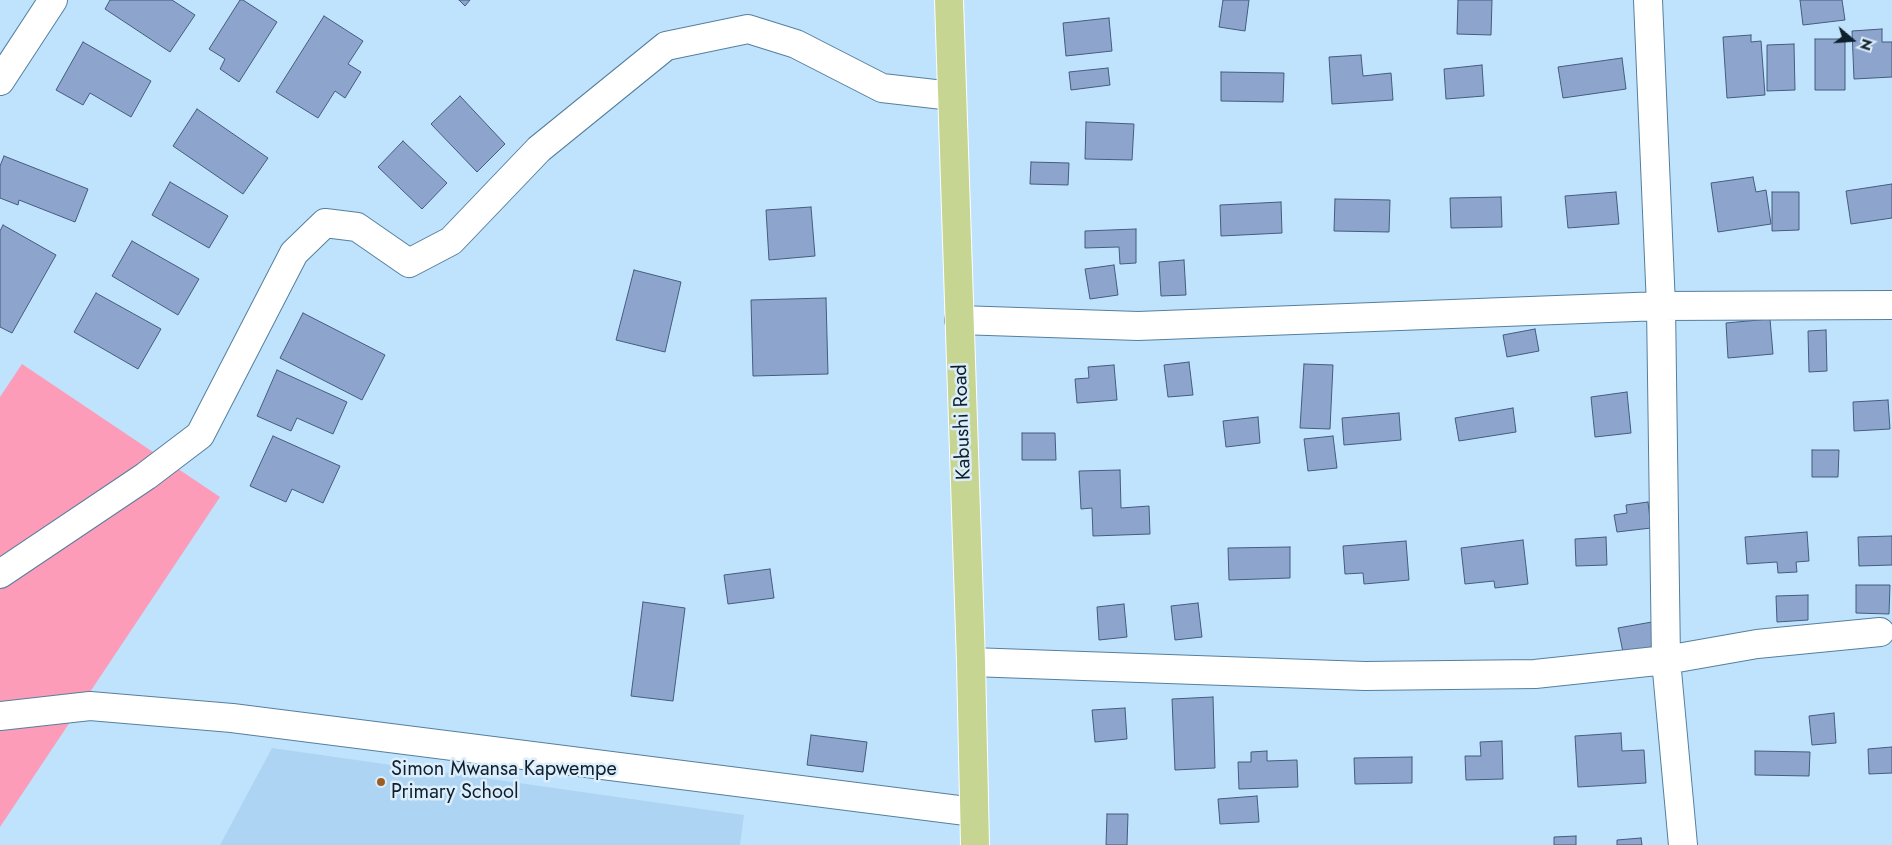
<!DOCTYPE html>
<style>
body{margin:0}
#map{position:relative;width:1892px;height:845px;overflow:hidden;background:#bfe3fd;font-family:Jost,sans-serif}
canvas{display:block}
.north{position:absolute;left:1827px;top:15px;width:50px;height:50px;-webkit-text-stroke:4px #dcedfb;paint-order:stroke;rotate:108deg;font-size:14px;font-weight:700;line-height:20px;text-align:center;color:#0e1f2b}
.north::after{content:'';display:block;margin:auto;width:18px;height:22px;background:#0e1f2b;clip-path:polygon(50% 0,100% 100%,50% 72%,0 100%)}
</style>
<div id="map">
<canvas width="1892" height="845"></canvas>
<div class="north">N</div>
</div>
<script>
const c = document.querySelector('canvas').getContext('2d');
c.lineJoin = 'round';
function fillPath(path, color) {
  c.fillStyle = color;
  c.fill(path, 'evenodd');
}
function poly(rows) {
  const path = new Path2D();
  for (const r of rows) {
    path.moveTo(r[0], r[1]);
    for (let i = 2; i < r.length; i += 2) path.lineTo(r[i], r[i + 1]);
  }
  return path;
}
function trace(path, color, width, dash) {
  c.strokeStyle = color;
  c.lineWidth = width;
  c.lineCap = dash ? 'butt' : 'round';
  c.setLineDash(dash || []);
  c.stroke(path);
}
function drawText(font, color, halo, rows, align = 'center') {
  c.font = font + ' Jost,sans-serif';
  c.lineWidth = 5;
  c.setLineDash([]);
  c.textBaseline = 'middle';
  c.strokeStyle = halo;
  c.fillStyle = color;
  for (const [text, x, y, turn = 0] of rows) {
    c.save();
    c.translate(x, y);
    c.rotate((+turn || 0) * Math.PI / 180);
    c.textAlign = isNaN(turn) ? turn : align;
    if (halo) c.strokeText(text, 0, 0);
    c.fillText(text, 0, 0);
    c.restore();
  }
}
fillPath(poly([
 [272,748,744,815,740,845,220,845]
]), '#add4f3');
fillPath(poly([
 [22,364,220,497,0,827,0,397]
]), '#fc9cb9');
const building = poly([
 [110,0,172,0,195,15,170,52,105,9,110,0],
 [240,0,243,0,277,22,239,82,220,69,225,59,209,49,240,0],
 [459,0,470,0,465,6,459,0],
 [1223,0,1249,0,1245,31,1219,27,1223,0],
 [1458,0,1492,0,1491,35,1457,34,1458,0],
 [1800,0,1842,0,1845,20,1803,25,1800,0],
 [324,16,363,41,348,64,361,72,345,98,335,91,318,118,276,92,324,16],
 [1109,18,1112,51,1066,56,1063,23,1109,18],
 [1882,29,1882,42,1892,42,1892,77,1854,79,1852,31,1882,29],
 [1751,35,1751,42,1761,41,1765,95,1727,98,1723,37,1751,35],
 [1815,39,1845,39,1845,90,1815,90,1815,39],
 [83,42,151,81,131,117,90,93,83,105,56,90,83,42],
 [1794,44,1795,90,1767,91,1767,45,1794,44],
 [1361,55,1363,76,1391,73,1393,100,1332,104,1329,57,1361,55],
 [1622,58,1626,89,1563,98,1558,67,1622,58],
 [1482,65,1484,96,1446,99,1444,69,1482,65],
 [1108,68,1110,85,1071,90,1069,72,1108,68],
 [1221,72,1284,73,1283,102,1221,101,1221,72],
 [460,96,505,144,477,172,431,124,460,96],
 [197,109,268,158,243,194,173,146,197,109],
 [1086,122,1134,124,1132,160,1085,159,1086,122],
 [403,141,447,183,422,209,378,167,403,141],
 [4,156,88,189,75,222,19,200,18,205,0,198,0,166,4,156],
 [1031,162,1069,163,1068,185,1030,184,1031,162],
 [1753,177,1756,192,1766,190,1771,224,1718,232,1711,183,1753,177],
 [170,182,228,216,209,248,152,215,170,182],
 [1892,184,1892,218,1851,224,1846,191,1892,184],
 [1616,192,1619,224,1568,228,1565,196,1616,192],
 [1772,192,1799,192,1799,230,1772,231,1772,192],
 [1501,197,1502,227,1451,228,1450,198,1501,197],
 [1335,199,1390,200,1389,232,1334,231,1335,199],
 [1281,202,1282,233,1221,236,1220,205,1281,202],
 [811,207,815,256,769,260,766,210,811,207],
 [3,225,56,255,12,333,0,327,0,231,3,225],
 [1136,229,1136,263,1120,264,1119,247,1085,248,1085,231,1136,229],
 [132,241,199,279,178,315,112,276,132,241],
 [1184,260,1186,295,1161,296,1159,262,1184,260],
 [1114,265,1118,295,1090,299,1085,269,1114,265],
 [634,270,681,282,665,352,616,340,634,270],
 [96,293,161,329,138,369,74,332,96,293],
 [826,298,828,374,753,376,751,300,826,298],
 [303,313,385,355,362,400,280,358,303,313],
 [1770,319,1773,354,1728,358,1726,323,1770,319],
 [1535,329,1539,351,1507,357,1503,335,1535,329],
 [1826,330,1827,371,1809,372,1808,331,1826,330],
 [1189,362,1193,395,1168,397,1164,365,1189,362],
 [1304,364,1333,365,1330,429,1300,428,1304,364],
 [1114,365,1117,400,1077,403,1075,379,1089,378,1088,367,1114,365],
 [277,370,347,402,333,434,297,418,291,431,257,416,277,370],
 [1627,392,1631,433,1595,437,1591,397,1627,392],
 [1888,400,1890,429,1854,431,1853,402,1888,400],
 [1513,408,1516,432,1459,441,1455,418,1513,408],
 [1399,413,1401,440,1344,445,1342,418,1399,413],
 [1258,417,1260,443,1226,447,1223,421,1258,417],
 [1022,433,1055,433,1056,460,1022,460,1022,433],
 [273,436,340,466,323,503,292,489,286,502,250,486,273,436],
 [1333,436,1337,468,1308,471,1304,439,1333,436],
 [1812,450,1839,450,1838,477,1812,477,1812,450],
 [1120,470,1121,508,1149,506,1150,534,1093,536,1092,508,1081,509,1079,471,1120,470],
 [1648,502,1651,528,1617,532,1614,515,1627,513,1626,505,1648,502],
 [1807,532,1809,561,1796,562,1797,572,1778,573,1777,562,1747,564,1745,537,1807,532],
 [1892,536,1892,565,1859,566,1858,537,1892,536],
 [1606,537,1607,565,1576,566,1575,539,1606,537],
 [1523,540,1528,584,1495,588,1494,581,1465,584,1461,548,1523,540],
 [1406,541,1409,580,1364,584,1363,573,1345,574,1343,546,1406,541],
 [1290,547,1290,578,1229,580,1228,548,1290,547],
 [770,569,774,598,728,604,724,575,770,569],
 [1856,585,1890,585,1889,614,1856,613,1856,585],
 [1808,595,1808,620,1777,622,1776,596,1808,595],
 [643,602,685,608,673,701,631,696,643,602],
 [1198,603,1202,637,1175,640,1171,606,1198,603],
 [1124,604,1127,637,1099,640,1097,607,1124,604],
 [1652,622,1657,646,1623,652,1618,628,1652,622],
 [1213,697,1215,768,1175,770,1172,699,1213,697],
 [1125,708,1127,739,1095,742,1092,710,1125,708],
 [1834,713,1836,743,1812,745,1809,716,1834,713],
 [1621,733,1622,751,1644,750,1646,783,1578,787,1575,736,1621,733],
 [811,735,867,742,863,772,807,765,811,735],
 [1502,741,1503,779,1466,780,1465,756,1481,756,1480,742,1502,741],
 [1892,747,1892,773,1869,774,1868,749,1892,747],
 [1267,751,1267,761,1297,760,1298,787,1239,789,1238,762,1251,762,1251,752,1267,751],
 [1755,751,1810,752,1809,776,1755,775,1755,751],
 [1412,757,1412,783,1355,784,1354,758,1412,757],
 [1257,796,1259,822,1220,824,1218,799,1257,796],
 [1107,814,1128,814,1127,845,1106,845,1107,814],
 [1576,836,1576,845,1554,845,1554,837,1576,836],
 [1641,838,1642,845,1617,845,1617,840,1641,838]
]);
fillPath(building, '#8da4cd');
trace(building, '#455b7f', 1);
const minor = poly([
 [1648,0,1661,306,1666,660,1683,845],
 [0,81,53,0],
 [959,320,1138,326,1661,306,1892,305],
 [0,574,146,476,200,435,294,253,325,223,357,227,409,263,451,241,539,149,666,46,748,29,796,44,882,88,952,96],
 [971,662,1365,676,1535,674,1666,660,1757,644,1880,632],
 [0,716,90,706,232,718,974,812]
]);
const major = poly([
 [949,0,971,662,975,845]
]);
trace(minor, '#567f9d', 30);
trace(major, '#fff', 30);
trace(minor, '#fff', 28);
trace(major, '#c6d692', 28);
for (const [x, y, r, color] of [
 [381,782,5,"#9b5e22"]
]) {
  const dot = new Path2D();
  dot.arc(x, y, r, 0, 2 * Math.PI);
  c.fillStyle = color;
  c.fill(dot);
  trace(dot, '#dcedfb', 2);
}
drawText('20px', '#0e1f2b', '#dcedfb', [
 ["Kabushi Road",963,422,-92]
]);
drawText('20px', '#0e1f2b', '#dcedfb', [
 ["Simon Mwansa Kapwempe",391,770],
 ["Primary School",391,793]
], 'left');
</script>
